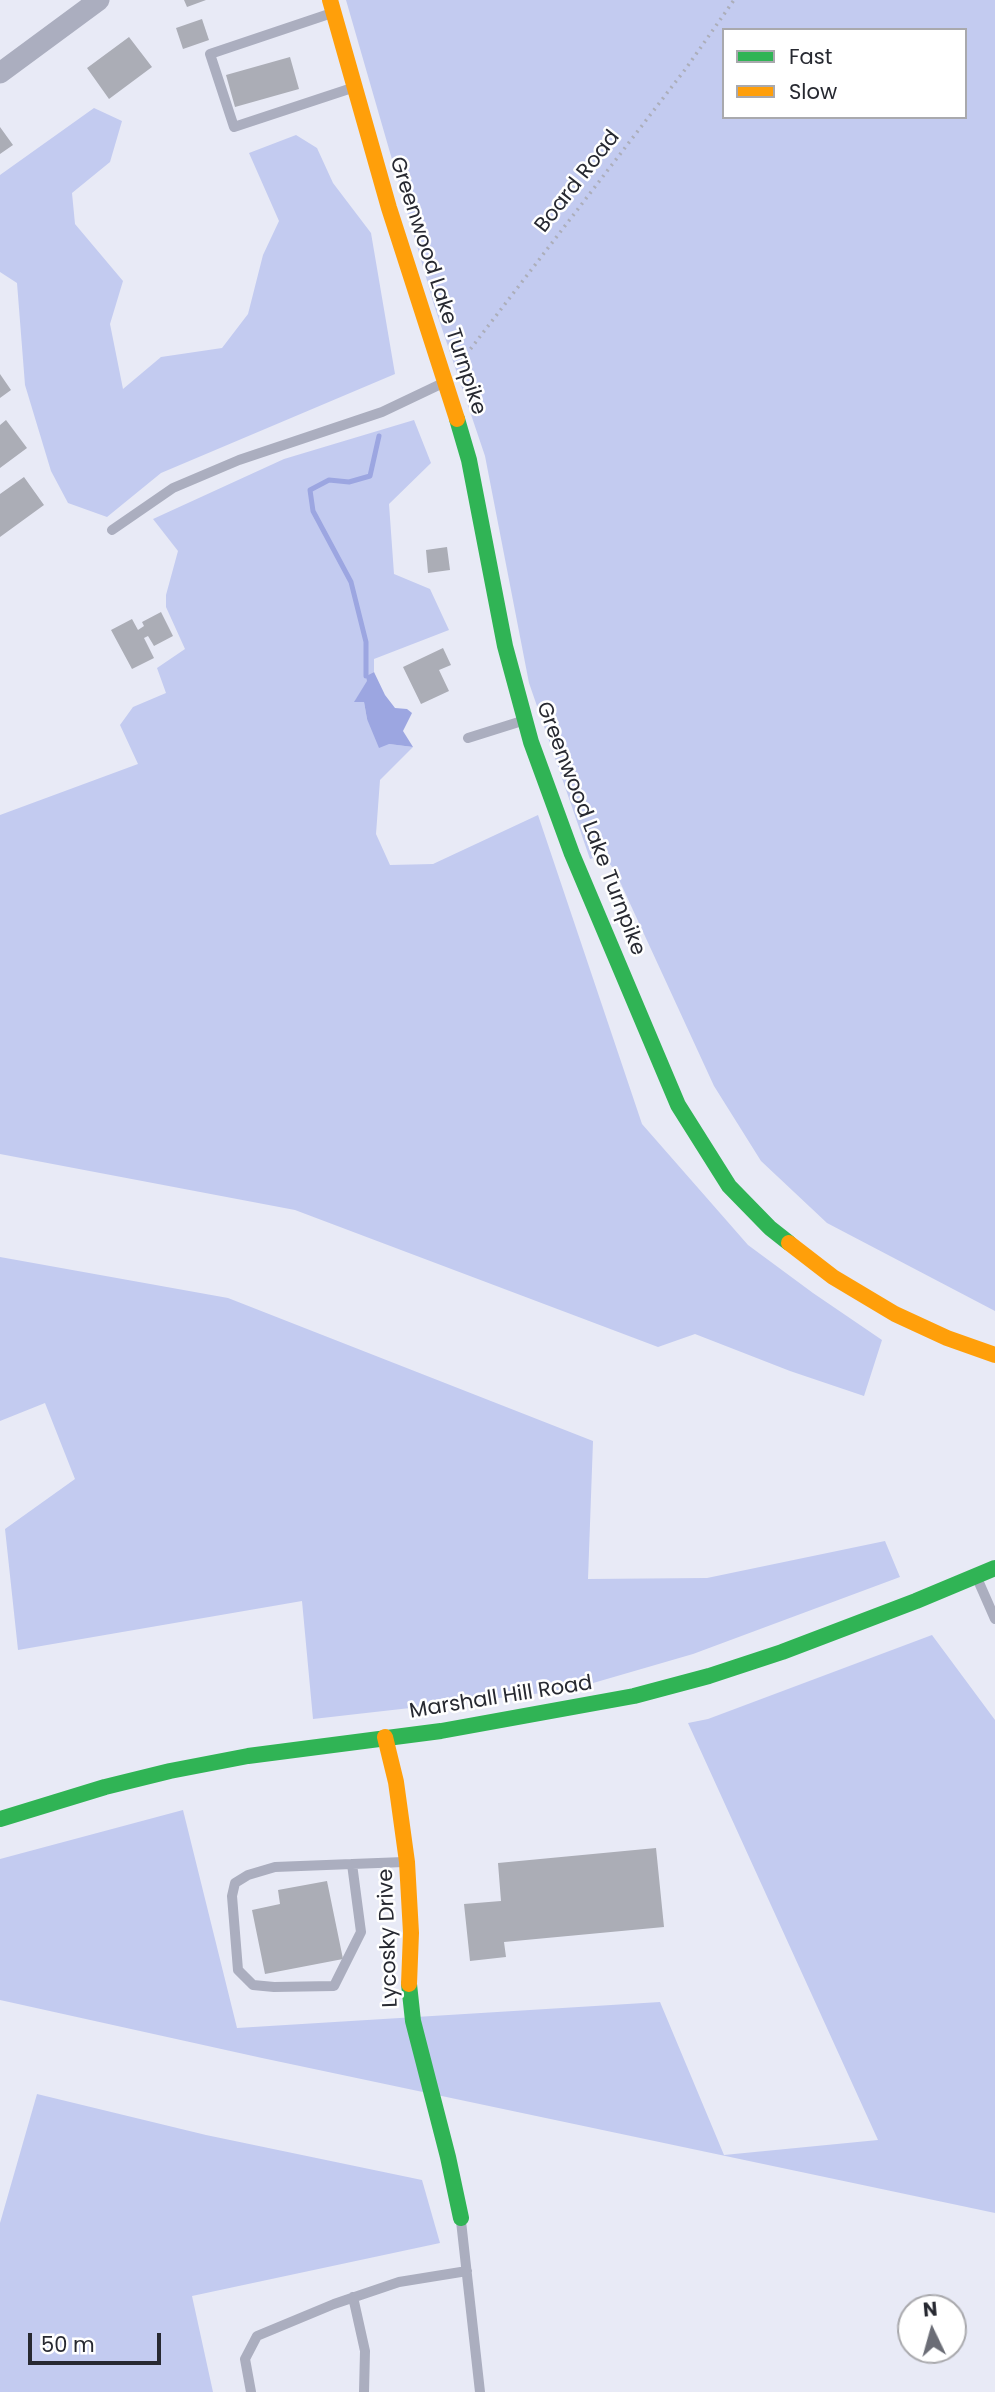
<!DOCTYPE html>
<style>
body{margin:0}
#map{position:relative;width:995px;height:2392px;overflow:hidden;background:#e8eaf6;font-family:Poppins,sans-serif}
canvas{display:block}
.legend{position:absolute;left:722px;top:28px;width:245px;height:91px;box-sizing:border-box;background:#fff;border:2px solid #a9a9ad;margin:0;padding:9px 12px;list-style:none;font-size:21px;color:#272931}
.legend li{display:flex;align-items:center;gap:14px;height:35px}
.legend b{width:35px;border:2px solid #a9a9ad}
.north{position:absolute;left:897px;top:2294px;width:70px;height:70px;box-sizing:border-box;background:#fff;border:2px solid #a9a9ad;border-radius:50%;rotate:355deg;font-size:19px;font-weight:700;line-height:28px;text-align:center;color:#272931}
.north::after{content:'';display:block;margin:auto;width:24px;height:32px;background:#6b6d76;clip-path:polygon(50% 0,100% 100%,50% 72%,0 100%)}
.scale{position:absolute;left:28px;top:2333px;width:133px;height:32px;box-sizing:border-box;border:4px solid #272931;border-top:0;padding-left:9px;font-size:21px;line-height:24px;white-space:nowrap;color:#272931;-webkit-text-stroke:5px #fff;paint-order:stroke}
</style>
<div id="map">
<canvas width="995" height="2392"></canvas>
<ul class="legend">
<li><b style="height:9px;background:#30b455"></b>Fast</li>
<li><b style="height:9px;background:#ff9f0a"></b>Slow</li>
</ul>
<div class="north">N</div>
<div class="scale">50 m</div>
</div>
<script>
const c = document.querySelector('canvas').getContext('2d');
c.lineJoin = 'round';
function fillPath(path, color) {
  c.fillStyle = color;
  c.fill(path, 'evenodd');
}
function poly(rows) {
  const path = new Path2D();
  for (const r of rows) {
    path.moveTo(r[0], r[1]);
    for (let i = 2; i < r.length; i += 2) path.lineTo(r[i], r[i + 1]);
  }
  return path;
}
function trace(path, color, width, dash) {
  c.strokeStyle = color;
  c.lineWidth = width;
  c.lineCap = dash ? 'butt' : 'round';
  c.setLineDash(dash || []);
  c.stroke(path);
}
function drawText(font, color, halo, rows, align = 'center') {
  c.font = font + ' Poppins,sans-serif';
  c.lineWidth = 5;
  c.setLineDash([]);
  c.textBaseline = 'middle';
  c.strokeStyle = halo;
  c.fillStyle = color;
  for (const [text, x, y, turn = 0] of rows) {
    c.save();
    c.translate(x, y);
    c.rotate((+turn || 0) * Math.PI / 180);
    c.textAlign = isNaN(turn) ? turn : align;
    if (halo) c.strokeText(text, 0, 0);
    c.fillText(text, 0, 0);
    c.restore();
  }
}
fillPath(poly([
 [346,0,995,0,995,1311,827,1223,761,1161,714,1086,615,871,603,855,590,859,529,683,485,456,434,305],
 [724,30,965,30,965,117,724,117],
 [94,108,122,121,110,162,72,193,75,224,123,281,110,324,123,389,161,357,222,348,248,314,263,255,279,221,249,153,296,135,317,148,333,183,371,233,395,374,161,473,107,517,68,503,51,471,25,385,17,283,0,272,0,175],
 [414,420,431,463,389,504,394,574,430,589,449,630,374,659,374,672,366,676,368,681,355,701,364,702,367,719,389,744,413,747,380,780,376,834,390,865,433,864,538,815,642,1124,748,1245,813,1293,882,1340,864,1396,790,1371,695,1334,658,1347,295,1210,0,1154,0,815,138,764,120,725,133,707,166,693,157,668,185,649,166,607,166,595,178,551,153,519,284,459],
 [0,1257,228,1298,593,1441,588,1579,707,1578,885,1541,900,1577,693,1654,569,1690,313,1719,302,1601,18,1650,5,1529,75,1479,45,1403,0,1421],
 [932,1635,995,1720,995,2213,262,2058,0,2000,0,1859,183,1810,237,2028,660,2002,724,2155,878,2140,688,1723,708,1719],
 [37,2094,206,2135,422,2180,440,2243,192,2296,213,2392,0,2392,0,2223]
]), '#c3cbf0');
fillPath(poly([
 [374,672,385,695,395,708,407,709,412,713,403,731,413,747,389,744,379,748,367,719,364,702,354,702,367,681,366,676]
]), '#9ca6e1');
trace(poly([
 [366,676,366,642,351,582,313,511,310,490,329,480,349,482,370,476,379,436]
]), '#9ca6e1', 5);
fillPath(poly([
 [184,0,206,0,187,7],
 [202,19,209,40,183,49,176,28],
 [129,37,152,67,109,99,87,68],
 [290,57,299,89,235,107,226,75],
 [0,127,13,145,0,154],
 [0,374,11,390,0,398],
 [6,420,27,448,0,468,0,425],
 [24,477,44,505,0,537,0,494],
 [447,547,450,570,428,573,426,550],
 [161,612,173,636,154,646,148,636,144,638,154,658,132,669,111,630,132,619,138,630,144,626,142,622],
 [443,648,451,665,439,670,449,691,421,704,403,667],
 [656,1848,664,1927,504,1942,506,1957,470,1961,464,1904,501,1901,498,1863],
 [327,1881,343,1959,265,1974,252,1910,280,1904,278,1890]
]), '#abadb6');
trace(poly([
 [462,360,687,67,734,0]
]), '#acaeba', 3.5, [2, 5]);
trace(poly([
 [332,13,210,54,234,127,352,88],
 [112,530,173,488,239,460,382,412,443,383],
 [468,738,522,721],
 [977,1578,995,1619],
 [352,1864,361,1932,334,1986,274,1987,253,1985,238,1970,232,1896,235,1883,248,1875,275,1867,352,1864,404,1862],
 [461,2221,480,2392],
 [353,2297,365,2351,364,2392],
 [251,2392,245,2359,257,2336,334,2304,399,2282,467,2271]
]), '#abaebf', 10);
trace(poly([
 [0,73,99,0]
]), '#abaebf', 21);
trace(poly([
 [457,419,469,460,505,646,531,742,572,854,678,1105,729,1186,770,1228,789,1243],
 [0,1819,105,1787,170,1771,248,1756,441,1731,634,1696,709,1676,782,1652,916,1601,995,1568],
 [409,1984,413,2021,448,2157,461,2218]
]), '#30b455', 16);
trace(poly([
 [330,0,389,208,457,419],
 [789,1243,833,1277,895,1314,947,1338,995,1355],
 [385,1737,396,1782,407,1862,411,1933,409,1984]
]), '#ff9f0a', 16);
drawText('21px', '#272931', '#fff', [
 ["Board Road",578,182,-52],
 ["Greenwood Lake Turnpike",437,286,72],
 ["Greenwood Lake Turnpike",590,829,69],
 ["Marshall Hill Road",501,1698,-9],
 ["Lycosky Drive",389,1938,-92]
]);
</script>
